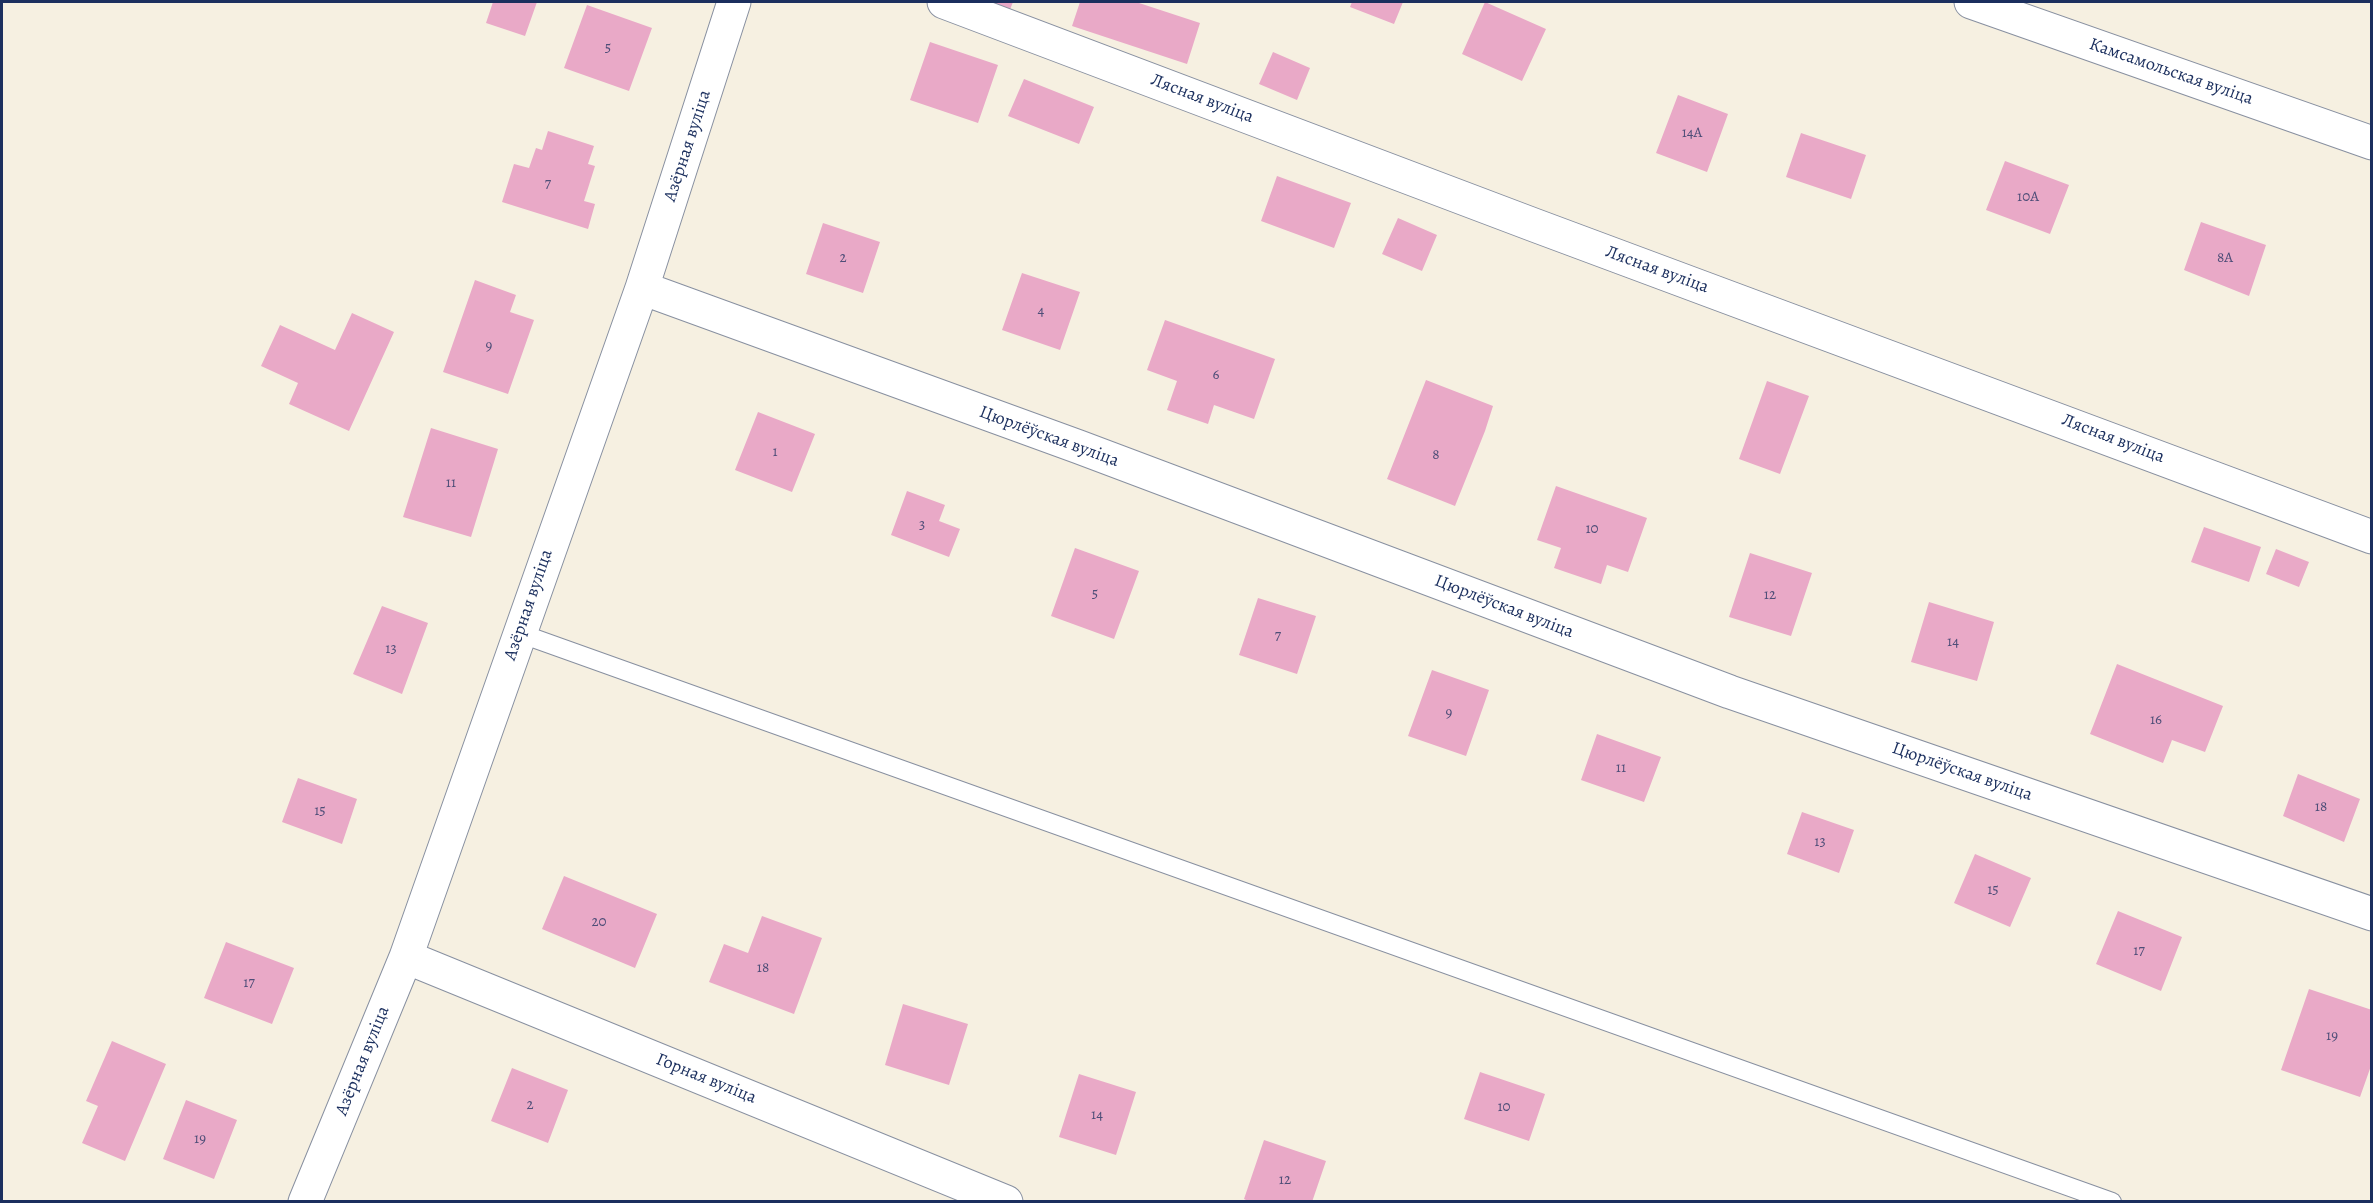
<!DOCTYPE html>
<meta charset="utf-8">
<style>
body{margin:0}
#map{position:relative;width:2373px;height:1203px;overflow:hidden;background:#f6f0e1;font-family:Alegreya,serif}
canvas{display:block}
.frame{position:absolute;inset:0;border:3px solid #1b2f5e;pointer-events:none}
</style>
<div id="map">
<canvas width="2373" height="1203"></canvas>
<div class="frame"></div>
</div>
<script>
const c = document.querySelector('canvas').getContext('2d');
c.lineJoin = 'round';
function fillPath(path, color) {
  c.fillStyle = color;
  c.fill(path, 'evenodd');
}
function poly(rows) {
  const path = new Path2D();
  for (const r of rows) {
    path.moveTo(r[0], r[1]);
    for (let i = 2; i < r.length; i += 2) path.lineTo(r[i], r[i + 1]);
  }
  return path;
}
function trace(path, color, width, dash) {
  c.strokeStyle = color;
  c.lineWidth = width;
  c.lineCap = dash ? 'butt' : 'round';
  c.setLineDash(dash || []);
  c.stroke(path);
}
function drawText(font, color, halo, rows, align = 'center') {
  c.font = font + ' Alegreya,serif';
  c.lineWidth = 4.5;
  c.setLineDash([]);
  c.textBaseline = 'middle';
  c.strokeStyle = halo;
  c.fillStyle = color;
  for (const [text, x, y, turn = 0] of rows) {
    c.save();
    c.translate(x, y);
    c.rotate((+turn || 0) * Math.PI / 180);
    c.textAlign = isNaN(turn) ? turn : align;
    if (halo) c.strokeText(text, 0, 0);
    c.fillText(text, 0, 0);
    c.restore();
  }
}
fillPath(poly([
 [493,2,537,2,525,36,486,23],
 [983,2,1013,2,1009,12],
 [1080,2,1136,2,1200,23,1187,64,1072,26],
 [1352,2,1403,2,1394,24,1350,7],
 [1485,2,1546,29,1522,81,1462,54],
 [587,5,652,28,629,91,564,68],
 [930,42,998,65,978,123,910,100],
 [1273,52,1310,68,1297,100,1259,84],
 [1024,79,1094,107,1079,144,1008,116],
 [1678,95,1728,114,1707,172,1656,153],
 [548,131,594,146,588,164,595,166,584,201,595,204,588,229,502,202,514,164,529,168,536,148,542,150],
 [1801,133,1866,155,1851,199,1786,177],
 [2005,161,2069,185,2050,234,1986,210],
 [1277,176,1351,203,1334,248,1261,221],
 [1398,218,1437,235,1422,271,1382,254],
 [2201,222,2266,245,2249,296,2184,270],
 [823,223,880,242,863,293,806,274],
 [1022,273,1080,292,1060,350,1002,330],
 [475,280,516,295,510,312,534,320,508,394,443,372],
 [352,313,394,332,349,431,289,404,298,383,261,366,280,325,335,350],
 [1165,320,1275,359,1254,419,1214,405,1208,424,1167,410,1177,381,1147,370],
 [1426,380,1493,406,1485,431,1455,506,1387,479],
 [1767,381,1809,396,1780,474,1739,459],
 [758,412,815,434,792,492,735,470],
 [431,428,498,449,471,537,403,517],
 [1556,486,1647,518,1628,572,1607,565,1601,584,1554,568,1561,548,1537,540],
 [907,491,945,505,939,521,960,529,949,557,891,535],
 [2204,527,2261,547,2249,582,2191,562],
 [1075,548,1139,571,1114,639,1051,616],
 [2276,549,2309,562,2299,587,2266,574],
 [1750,553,1812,573,1791,636,1729,617],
 [1258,598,1316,616,1297,674,1239,655],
 [1929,602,1994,622,1977,681,1911,662],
 [382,606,428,623,402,694,353,674],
 [2117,664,2223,706,2205,752,2172,740,2163,763,2090,734],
 [1432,670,1489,690,1466,756,1408,736],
 [1597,734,1661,757,1644,802,1581,780],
 [2298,774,2360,799,2344,842,2283,816],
 [298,778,357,799,342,844,282,822],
 [1802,812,1854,830,1839,873,1787,854],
 [1975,854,2031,878,2010,927,1954,903],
 [564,876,657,914,635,968,542,929],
 [2118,911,2182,937,2161,991,2096,964],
 [762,916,822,938,794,1014,709,982,724,944,748,953],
 [226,942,294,968,272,1024,204,998],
 [2309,989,2372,1010,2372,1063,2360,1097,2281,1070],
 [903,1004,968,1024,949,1085,885,1065],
 [112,1041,166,1064,125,1161,82,1143,98,1106,86,1101],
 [512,1068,568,1090,548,1143,491,1121],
 [1480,1072,1545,1094,1529,1141,1464,1119],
 [1079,1074,1136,1092,1116,1155,1059,1137],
 [186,1100,237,1120,214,1179,163,1159],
 [1264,1140,1326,1161,1312,1202,1250,1202,1244,1199]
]), '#e9a9c7');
const lane = poly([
 [519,633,2112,1202]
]);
const street = poly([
 [944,2,1534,225,2372,537],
 [642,288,1079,447,1730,692,2372,914],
 [406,957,1006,1202],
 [305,1202,406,957,642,288,734,2]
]);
const secondary = poly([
 [1971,2,2372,143]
]);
trace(lane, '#8890a0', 20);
trace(street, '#8890a0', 35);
trace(secondary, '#8890a0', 35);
trace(lane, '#fff', 18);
trace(street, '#fff', 33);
trace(secondary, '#fff', 33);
drawText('15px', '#4e4e78', null, [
 ["5",608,48],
 ["14А",1692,133],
 ["7",548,184],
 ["10А",2028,197],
 ["2",843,258],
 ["8А",2225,258],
 ["4",1041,311],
 ["9",489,346],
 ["6",1216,375],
 ["1",775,452],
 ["8",1436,455],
 ["11",451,483],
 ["3",922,525],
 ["10",1592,529],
 ["5",1095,594],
 ["12",1770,595],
 ["7",1278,636],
 ["14",1953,642],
 ["13",391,649],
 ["9",1449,713],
 ["16",2156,720],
 ["11",1621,768],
 ["18",2321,807],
 ["15",320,811],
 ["13",1820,842],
 ["15",1993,890],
 ["20",599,922],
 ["17",2139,951],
 ["18",763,968],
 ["17",249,983],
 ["19",2332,1036],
 ["2",530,1105],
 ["10",1504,1107],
 ["14",1097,1115],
 ["19",200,1139],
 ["12",1285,1180]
]);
drawText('18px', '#1b2f5e', '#fff', [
 ["Камсамольская вуліца",2171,72,19],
 ["Лясная вуліца",1202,99,21],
 ["Азёрная вуліца",688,146,-72],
 ["Лясная вуліца",1657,270,20],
 ["Цюрлёўская вуліца",1049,437,20],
 ["Лясная вуліца",2113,439,21],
 ["Азёрная вуліца",529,605,-71],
 ["Цюрлёўская вуліца",1504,607,21],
 ["Цюрлёўская вуліца",1962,772,19],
 ["Азёрная вуліца",363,1061,-68],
 ["Горная вуліца",706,1079,22]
]);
</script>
